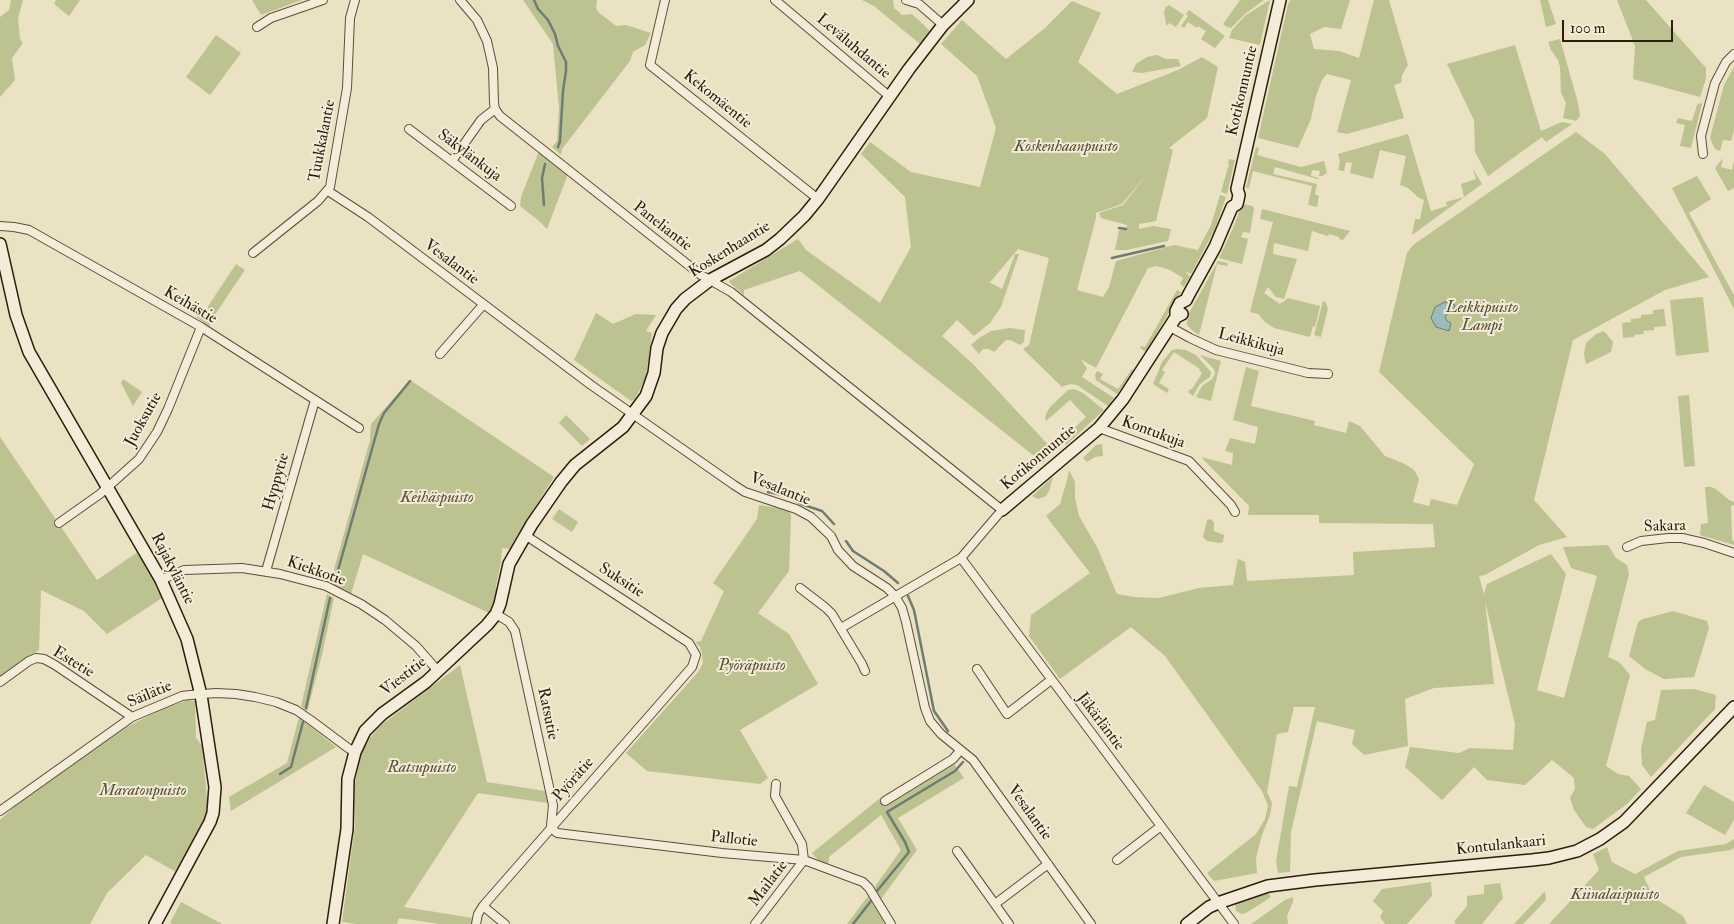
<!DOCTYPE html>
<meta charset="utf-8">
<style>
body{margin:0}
#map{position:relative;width:1734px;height:924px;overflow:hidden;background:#ebe1c3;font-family:"IM FELL Double Pica",serif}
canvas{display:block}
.scale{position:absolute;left:1562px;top:20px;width:111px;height:22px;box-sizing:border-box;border:2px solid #2e1d0a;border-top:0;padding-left:6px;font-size:15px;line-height:18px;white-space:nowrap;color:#2e1d0a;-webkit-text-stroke:4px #f2ecd8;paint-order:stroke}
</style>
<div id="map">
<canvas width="1734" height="924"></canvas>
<div class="scale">100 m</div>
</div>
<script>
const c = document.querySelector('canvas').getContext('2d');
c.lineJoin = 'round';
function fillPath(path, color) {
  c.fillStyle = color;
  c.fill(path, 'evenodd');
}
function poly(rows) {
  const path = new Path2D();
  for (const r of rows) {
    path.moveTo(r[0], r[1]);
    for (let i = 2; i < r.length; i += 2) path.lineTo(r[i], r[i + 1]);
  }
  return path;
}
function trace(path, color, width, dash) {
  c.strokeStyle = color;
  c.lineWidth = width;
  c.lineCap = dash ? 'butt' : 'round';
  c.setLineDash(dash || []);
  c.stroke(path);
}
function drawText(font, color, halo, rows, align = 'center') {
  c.font = font + ' "IM FELL Double Pica",serif';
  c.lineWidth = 4;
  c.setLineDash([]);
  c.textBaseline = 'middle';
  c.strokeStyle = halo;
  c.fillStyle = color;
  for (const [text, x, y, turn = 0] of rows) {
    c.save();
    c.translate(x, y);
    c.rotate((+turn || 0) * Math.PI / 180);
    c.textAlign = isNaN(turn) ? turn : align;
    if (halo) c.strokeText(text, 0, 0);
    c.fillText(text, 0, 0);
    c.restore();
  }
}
fillPath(poly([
 [11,0,23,0,18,18,20,39,23,43,12,58,15,80,0,97,0,17,9,10],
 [56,0,80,0,69,16,54,4],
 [252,0,302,0,261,15],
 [523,0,597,0,596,8,598,12,616,26,626,25,651,33,645,45,633,52,630,61,562,149,561,155,552,147,557,141,559,108,553,44],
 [862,0,893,0,894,8,902,15,912,14,929,30,929,32,920,44,874,6],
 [1240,0,1264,0,1245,14,1231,28,1227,27,1223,24],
 [1270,0,1260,45,1229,38,1232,30,1246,15],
 [1291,0,1350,0,1341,29,1324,27,1310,34,1314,49,1339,51,1359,58,1374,0,1389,0,1408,65,1402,75,1401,83,1394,85,1404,118,1347,134,1337,132,1351,80,1327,74,1322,80,1316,96,1311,119,1298,148,1258,138,1288,4],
 [1540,0,1548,0,1556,24,1546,27],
 [1617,0,1646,0,1706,68,1706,79,1700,97,1633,79,1635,46],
 [1072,1,1101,13,1078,62,1117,94,1178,70,1202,57,1218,67,1207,118,1169,148,1173,150,1156,221,1139,224,1139,229,1153,226,1171,229,1168,241,1126,250,1115,250,1119,230,1126,230,1127,225,1101,218,1099,213,1123,205,1148,173,1122,204,1096,213,1096,218,1077,290,1103,297,1109,287,1116,261,1174,245,1198,250,1211,225,1220,195,1226,197,1215,229,1191,274,1187,272,1186,273,1190,276,1184,287,1180,284,1183,278,1170,270,1157,266,1148,268,1096,368,1080,359,1087,368,1082,377,1114,398,1108,406,1077,385,1070,384,1062,387,1023,349,1029,345,1049,258,1018,249,991,281,989,282,1002,289,1015,254,1019,254,1001,307,990,323,974,336,957,320,942,336,973,364,1053,450,1054,451,1043,463,800,271,744,290,744,295,730,283,729,281,798,239,806,250,880,303,911,247,905,197,861,154,870,142,911,172,980,187,996,128,977,76,941,44,962,20,1006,59,1045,28],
 [1169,5,1184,15,1176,27,1169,23,1167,26,1166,23,1164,13,1165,8],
 [1189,10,1225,36,1215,48,1201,39,1206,31,1198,26,1197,28,1188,22,1184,28,1181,26,1188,16,1186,14],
 [216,35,241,53,210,95,186,77],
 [1560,39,1578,103,1580,116,1576,121,1563,118,1566,103,1561,93,1560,67,1558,60,1551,50,1548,42],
 [1515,45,1541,131,1562,122,1572,124,1546,142,1542,137,1488,176,1475,152,1474,120,1447,64],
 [1157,55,1166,59,1178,59,1181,66,1142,73,1132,72,1136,64,1147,57],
 [1734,67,1734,131,1731,141,1723,140,1720,151,1715,149,1710,138,1724,85],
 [1700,103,1702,104,1691,148,1680,146,1685,125,1676,123,1678,118,1692,121,1697,105],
 [1576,132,1605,154,1709,277,1665,290,1573,340,1534,500,1567,537,1539,545,1485,575,1479,576,1484,594,1487,584,1551,554,1566,574,1537,690,1564,698,1597,576,1571,568,1563,547,1608,545,1616,558,1627,565,1629,574,1608,657,1619,662,1630,675,1606,766,1618,774,1629,776,1641,789,1627,804,1593,829,1586,827,1574,810,1570,798,1575,789,1574,778,1552,760,1525,785,1487,780,1474,767,1442,800,1405,767,1410,747,1459,753,1470,748,1513,750,1515,724,1485,601,1494,684,1434,688,1405,699,1408,746,1364,755,1352,744,1355,730,1317,721,1291,832,1290,872,1278,873,1276,861,1289,786,1297,787,1315,707,1294,707,1288,732,1277,734,1267,792,1272,803,1270,815,1262,835,1256,858,1257,873,1214,881,1207,873,1256,834,1265,819,1268,806,1262,791,1165,656,1131,627,1060,679,1029,636,1031,615,1090,573,1046,516,1060,504,1067,480,1069,470,1075,482,1075,498,1079,516,1097,547,1117,594,1134,597,1159,598,1199,588,1233,585,1238,559,1245,562,1247,581,1354,575,1353,552,1435,547,1433,524,1319,523,1319,515,1248,515,1249,506,1201,457,1232,465,1233,453,1225,451,1230,438,1255,444,1258,427,1233,420,1246,367,1259,371,1251,406,1315,421,1314,425,1346,433,1349,421,1360,426,1385,456,1405,464,1414,470,1419,479,1413,502,1429,506,1431,499,1457,505,1474,464,1379,372,1407,253,1413,245],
 [1408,134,1431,211,1447,206,1446,202,1464,197,1461,184,1476,179,1473,169,1482,184,1412,235,1415,219,1420,219,1424,200,1419,198,1408,188,1400,185,1406,156,1380,150,1373,179,1350,173,1352,163,1346,162,1344,171,1338,170,1340,162,1338,154],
 [1256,147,1259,148,1257,155,1301,167,1324,161,1327,173,1322,176,1319,176,1320,171,1312,170,1311,176,1319,178,1318,179,1275,167,1273,174,1317,184,1315,194,1319,196,1317,207,1308,205,1312,186,1253,171,1249,188,1246,188],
 [539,151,568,174,547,229,538,220,520,206,521,197],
 [1723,158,1721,167,1732,170,1734,161,1734,188,1728,191,1715,168],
 [1229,159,1235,160,1227,194,1221,192,1229,164,1228,163],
 [1697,176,1711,199,1689,213,1734,295,1734,309,1672,188],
 [1242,204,1253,206,1254,209,1250,233,1243,232,1241,237,1248,239,1242,264,1219,258,1234,226],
 [1262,209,1350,231,1343,240,1339,239,1339,237,1329,234,1328,236,1312,231,1308,251,1274,243,1273,254,1297,259,1284,299,1276,297,1268,287,1264,293,1280,304,1288,298,1320,306,1315,327,1313,326,1310,337,1274,328,1265,322,1258,314,1250,312,1273,222,1260,219],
 [1218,261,1228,263,1227,266,1217,264,1199,335,1193,331,1187,325,1188,315],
 [236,264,245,270,210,322,210,327,196,317,201,317],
 [1177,290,1181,292,1146,352,1140,348,1141,346,1145,347],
 [1703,297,1709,352,1676,356,1670,300],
 [1323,301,1326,303,1328,309,1321,337,1314,335],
 [1664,309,1666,326,1654,327,1654,330,1643,331,1644,334,1634,335,1634,337,1623,338,1622,323,1631,322,1631,319,1641,318,1641,315,1653,314,1653,310],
 [596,313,613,324,636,314,656,315,646,331,652,333,646,377,635,399,631,401,574,360],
 [1010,328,1025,330,1024,342,1020,345,1010,340,1006,340,994,352,989,349,983,349,979,354,971,345,979,338,991,331],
 [1604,331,1613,342,1611,352,1586,364,1584,354,1586,343,1596,334],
 [1177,349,1186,350,1196,355,1211,372,1210,377,1200,384,1193,396,1188,392,1190,389,1192,389,1202,373,1199,370,1200,369,1174,352,1162,370,1165,372,1159,383,1169,389,1167,393,1153,384,1162,362,1172,350],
 [1200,355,1221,361,1211,401,1196,397,1202,386,1212,379,1215,374,1214,369],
 [1132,369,1134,370,1117,394,1096,380,1095,375,1097,371,1103,374,1100,379,1118,389],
 [123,379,142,392,133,406,121,383],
 [410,380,554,477,516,537,510,549,502,548,501,562,496,586,496,592,493,605,489,613,363,554,351,594,330,584,370,440,371,424],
 [1074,389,1083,393,1104,410,1066,445,1063,439,1086,417,1070,400,1046,421,1045,419,1046,414,1050,407,1068,390],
 [1689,395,1695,466,1684,467,1678,396],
 [566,415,590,439,582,446,559,423],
 [0,437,97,580,139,551,165,596,107,634,84,611,41,590,39,650,0,677],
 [1102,444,1103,456,1095,457,1087,462,1083,458,1096,445],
 [1053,477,1049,491,1046,496,1038,499,1032,496],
 [1705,487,1711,487,1716,489,1729,500,1734,502,1734,505,1731,506,1732,540,1734,541,1734,545,1700,535,1701,524,1708,523],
 [759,505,779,508,789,511,791,515,789,571,758,613,789,634,818,684,740,730,768,778,760,784,647,771,626,753,699,671,703,663,702,653,700,647,695,642,701,641,724,591,713,583,757,519],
 [559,509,578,522,572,532,552,519],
 [1210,519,1214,522,1214,531,1224,535,1223,542,1220,543,1207,541,1203,537,1207,520],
 [327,594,334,598,322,655,307,712,301,706],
 [1673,611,1707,621,1709,628,1694,677,1664,679,1645,669,1629,656,1638,622,1643,619],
 [460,665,487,782,545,791,548,803,478,793,404,907,473,918,471,924,440,924,399,918,397,924,356,924,342,922,355,826,354,788,361,754,370,738,380,726],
 [1694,689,1716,695,1715,709,1651,777,1642,765,1641,749,1647,722,1655,720,1661,690],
 [188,700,195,701,196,738,202,746,208,809,204,821,178,873,146,855,107,893,90,924,0,924,0,820,14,807,115,733,162,709],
 [299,717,336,747,231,811,229,797,287,763],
 [949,757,964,778,898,818,917,850,881,899,874,888,901,850,881,815,829,857,828,866,818,860,812,853,884,795],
 [1704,785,1734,802,1734,820,1725,835,1686,813],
 [1734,839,1734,848,1731,850,1681,857,1644,877,1653,897,1683,916,1687,924,1549,924,1599,870,1593,854,1607,847,1612,862,1635,874,1678,851,1726,844],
 [1431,882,1432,896,1407,924,1385,924,1380,917,1383,911,1373,901,1382,889],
 [1500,883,1503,898,1482,924,1456,924,1454,922,1467,906,1467,896,1484,894,1484,885],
 [1267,891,1271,897,1246,913,1242,914,1236,911,1235,903],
 [1545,891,1546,900,1523,924,1514,924],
 [868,896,885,924,847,924],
 [1293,897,1293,902,1287,916,1288,924,1251,924,1285,900],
 [181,902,222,924,173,924,170,923]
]), '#bcc290');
const water = poly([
 [1445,302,1455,305,1453,313,1448,313,1445,317,1447,321,1451,323,1449,331,1436,327,1431,318,1435,307,1445,302]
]);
fillPath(water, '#9bbbbc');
trace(water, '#6f7c75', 1);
trace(poly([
 [534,0,538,9,548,20,555,34,558,46,566,62,566,71,563,91,560,141,558,147],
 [544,205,542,178,545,164],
 [1119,228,1126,229],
 [1112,258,1164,246],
 [768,492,788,496,801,504,822,511,834,524],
 [846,541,853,551,884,571,898,583],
 [335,581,379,424,384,413,410,381],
 [908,596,914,610,934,711,948,731],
 [306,708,330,598],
 [280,774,291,767,303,722],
 [877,891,909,852,905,842,887,812,955,771,963,762],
 [853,924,871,901]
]), '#6f7c75', 2.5);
const street = poly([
 [460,0,477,20,487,41,493,68,494,103,495,109,500,116,701,275,731,292,1002,510,961,558,841,628],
 [665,0,650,65,818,199],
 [775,0,889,96],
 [906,0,919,4,943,25],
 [257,27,271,18,323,0],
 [409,129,511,206],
 [1703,154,1701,136,1715,83,1726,62,1734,54],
 [452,161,481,120,495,109],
 [328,191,368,217,591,385,734,485,745,492,796,509,811,517,831,536,838,550,853,566,887,588,895,596,902,608,906,622,925,708,930,721,941,734,973,760,1091,924],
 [0,226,14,227,29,230,201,327,359,428],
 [253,253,318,201,330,187,347,88,350,18,355,0],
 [1170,327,1190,338,1216,350,1308,373,1328,374],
 [440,354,483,305],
 [1099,428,1189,461,1231,505,1235,512],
 [59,523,100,494,139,459,157,432,168,409,201,327],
 [1627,547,1641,541,1668,538,1682,538,1704,543,1734,553],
 [961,558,1234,924],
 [266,571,315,400],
 [161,580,184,570,242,568,280,574,326,586,361,604,385,620,416,646,438,671],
 [800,588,826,608,832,614,862,664,865,671],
 [496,614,509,622,515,631,553,805,551,826],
 [977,669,1007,714,1051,680],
 [0,682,29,661,36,658,44,659,55,665,132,717],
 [885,801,953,759,958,753],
 [0,811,132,717,182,696,190,695,216,693,236,694,255,697,276,702,296,710,312,721,348,748,355,752],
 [551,828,557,833,722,853,804,860,863,882,869,888,891,924],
 [957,851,1009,924],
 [1117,860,1161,826],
 [995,904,1048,864],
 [483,906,505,924],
 [476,924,478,914,483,906,692,667,696,655,689,643,525,535],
 [755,924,804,860,802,844,775,796,776,784]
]);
const secondary = poly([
 [0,244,16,315,29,352,161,580,187,639,201,695,215,787,213,813,210,822,155,924],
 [1176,317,1176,311,1180,303,1186,300,1189,294,1215,247,1232,207,1237,204,1239,195,1237,189,1280,0],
 [1002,510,1099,428,1123,399,1176,317,1182,314],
 [333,924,347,829,348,779,355,752,365,731,382,714,426,682,487,625,496,614,500,604,509,564,532,524,561,482,575,465,623,427,646,396,654,373,657,348,662,333,676,309,685,299,710,280,766,250,780,239,804,216,818,199,909,69,943,25,968,0],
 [1187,924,1209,907,1218,903,1268,886,1315,880,1532,860,1549,858,1577,851,1600,839,1624,822,1734,707]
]);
trace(street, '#5d4e38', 10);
trace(secondary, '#2e1d0a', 14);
trace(street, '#f2ecd8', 8);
trace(secondary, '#f2ecd8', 11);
drawText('16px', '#2e1d0a', '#f2ecd8', [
 ["Leväluhdantie",853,47,40],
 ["Kotikonnuntie",1243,91,-77],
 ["Kekomäentie",717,100,39],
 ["Tuukkalantie",323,141,-79],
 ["Säkylänkuja",469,156,37],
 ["Paneliantie",662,227,38],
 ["Koskenhaantie",730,250,-32],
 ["Vesalantie",451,263,37],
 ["Keihästie",190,306,30],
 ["Leikkikuja",1251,343,15],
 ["Juoksutie",144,420,-61],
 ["Kontukuja",1153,433,20],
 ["Kotikonnuntie",1039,458,-40],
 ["Hyppytie",277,482,-74],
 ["Vesalantie",780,490,22],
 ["Sakara",1665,527,-2],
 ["Rajakyläntie",172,569,63],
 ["Kiekkotie",316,572,19],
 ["Suksitie",621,581,33],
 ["Estetie",73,663,31],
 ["Viestitie",404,677,-38],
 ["Säilätie",150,695,-23],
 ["Ratsutie",547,714,78],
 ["Jäkärläntie",1100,722,53],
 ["Pyörätie",574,780,-49],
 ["Vesalantie",1029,813,54],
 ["Pallotie",734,840,6],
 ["Kontulankaari",1501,846,-6],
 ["Mailatie",769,884,-53]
]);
drawText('italic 16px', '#594f32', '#f2ecd8', [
 ["Koskenhaanpuisto",1066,148],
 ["Leikkipuisto",1482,309],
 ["Lampi",1482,327],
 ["Keihäspuisto",437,499],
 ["Pyöräpuisto",752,667],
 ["Ratsupuisto",422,769],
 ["Maratonpuisto",143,792],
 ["Kiinalaispuisto",1615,896]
]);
</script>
